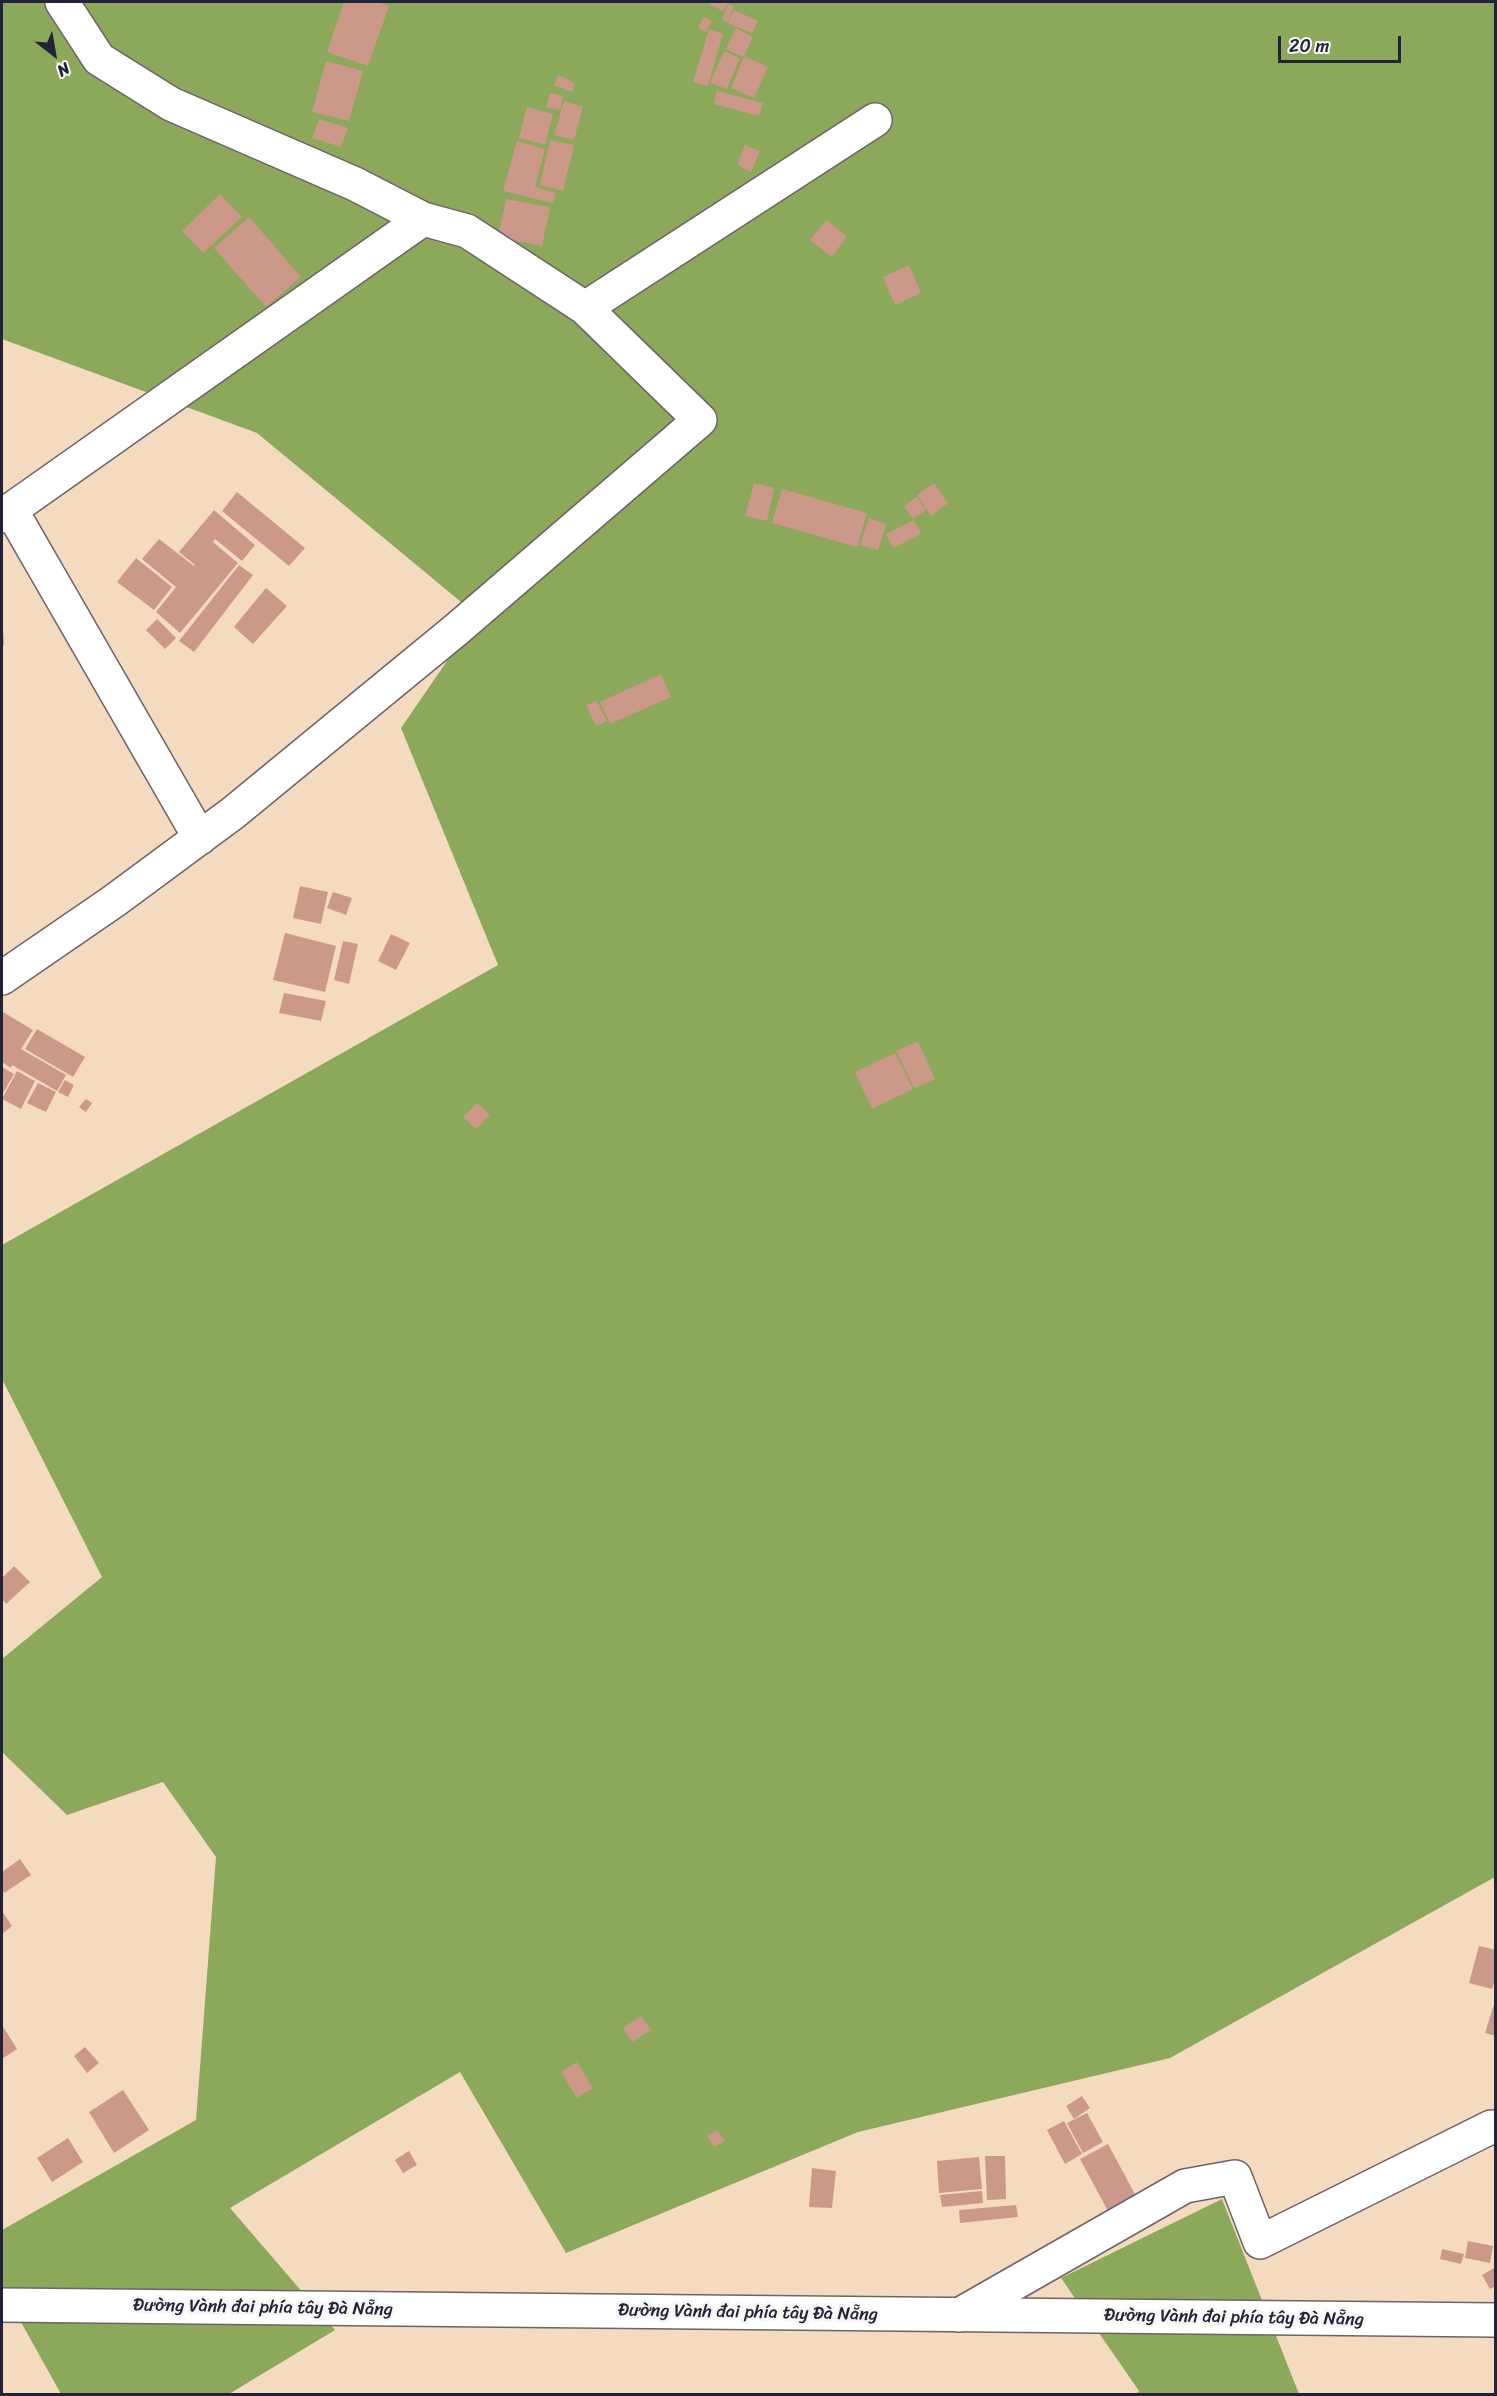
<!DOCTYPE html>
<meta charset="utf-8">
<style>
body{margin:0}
#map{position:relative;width:1497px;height:2396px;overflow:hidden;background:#f4dbbf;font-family:Sriracha,sans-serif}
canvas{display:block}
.frame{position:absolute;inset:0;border:3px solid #22223b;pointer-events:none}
.north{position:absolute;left:24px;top:24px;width:60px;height:60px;-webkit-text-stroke:4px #f6f6f2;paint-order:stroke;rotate:149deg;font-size:16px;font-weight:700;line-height:24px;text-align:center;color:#22223b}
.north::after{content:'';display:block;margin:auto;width:21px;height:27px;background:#22223b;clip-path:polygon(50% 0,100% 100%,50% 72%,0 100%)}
.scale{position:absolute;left:1278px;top:36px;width:123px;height:27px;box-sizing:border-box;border:3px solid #22223b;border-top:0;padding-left:8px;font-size:18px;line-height:21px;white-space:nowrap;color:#22223b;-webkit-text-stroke:4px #f6f6f2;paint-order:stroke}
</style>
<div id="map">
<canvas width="1497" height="2396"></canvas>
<div class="frame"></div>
<div class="north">N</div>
<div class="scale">20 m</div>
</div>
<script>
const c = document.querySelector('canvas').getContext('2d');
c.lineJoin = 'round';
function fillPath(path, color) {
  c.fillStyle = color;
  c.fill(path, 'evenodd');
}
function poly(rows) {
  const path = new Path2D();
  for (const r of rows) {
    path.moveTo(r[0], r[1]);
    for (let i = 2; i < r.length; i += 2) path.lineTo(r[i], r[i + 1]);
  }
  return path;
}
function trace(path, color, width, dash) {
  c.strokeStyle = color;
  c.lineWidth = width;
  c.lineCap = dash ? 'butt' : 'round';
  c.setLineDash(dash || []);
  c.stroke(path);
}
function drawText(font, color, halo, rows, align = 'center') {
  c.font = font + ' Sriracha,sans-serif';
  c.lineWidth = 6;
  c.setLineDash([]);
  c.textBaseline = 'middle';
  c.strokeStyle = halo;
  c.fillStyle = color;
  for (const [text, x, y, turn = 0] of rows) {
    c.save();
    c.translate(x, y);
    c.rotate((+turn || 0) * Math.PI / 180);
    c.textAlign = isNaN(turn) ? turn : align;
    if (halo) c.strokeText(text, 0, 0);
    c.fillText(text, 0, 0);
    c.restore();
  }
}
fillPath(poly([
 [2,2,1495,2,1495,1877,1170,2058,858,2132,566,2253,460,2072,230,2208,335,2330,229,2394,61,2394,2,2288,2,2230,196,2120,216,1857,163,1782,67,1815,2,1752,2,1659,102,1577,2,1379,2,1245,498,965,401,728,478,616,257,433,2,339],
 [1222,2199,1299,2394,1136,2394,1139,2391,1061,2278]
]), '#8ca85a');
fillPath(poly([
 [344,2,377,2,389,6,368,66,327,52],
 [710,2,728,2,723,11,709,4],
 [728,4,734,6,728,22,722,20],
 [734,10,758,21,752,33,728,23],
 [704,17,712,21,706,32,698,28],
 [736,28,753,37,743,57,726,49],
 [709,29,723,34,708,86,693,82],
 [724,51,740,58,727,89,710,83],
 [744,56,768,67,754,98,731,88],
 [326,61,363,71,349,121,312,112],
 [558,75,575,83,572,92,554,85],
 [717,91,763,103,759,116,714,104],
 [550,93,563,96,560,110,546,107],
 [564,101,583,107,574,140,554,135],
 [527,107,553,114,545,145,519,138],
 [319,119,348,128,341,147,312,138],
 [550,140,574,145,563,191,540,185],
 [517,141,545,149,535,187,556,193,553,203,503,191],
 [745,145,760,151,751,172,737,165],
 [220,194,242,217,203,253,182,231],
 [506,199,550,207,542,246,498,237],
 [249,217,301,277,266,307,214,248],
 [826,220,847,236,832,257,810,240],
 [909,265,921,293,895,305,883,277],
 [754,483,774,488,767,521,745,516],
 [934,483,948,503,931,516,917,495],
 [782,489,867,513,857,547,772,523],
 [237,492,305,548,289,566,222,511],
 [917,497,926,510,913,519,904,506],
 [214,510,255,545,242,561,215,539,213,542,238,563,180,633,156,612,176,587,142,559,159,539,194,566,195,565,179,552],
 [869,518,887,524,878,550,860,545],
 [914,520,921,534,893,548,886,534],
 [136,558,172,587,154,610,117,582],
 [239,565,253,575,194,652,179,641],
 [266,588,287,606,253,644,234,627],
 [157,619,176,638,165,649,146,630],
 [2,628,3,628,4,645,2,645],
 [661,674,671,697,610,724,600,702],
 [597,701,607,721,596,726,586,705],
 [300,886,328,892,321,924,293,918],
 [333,892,352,898,346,915,327,908],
 [285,933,336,946,325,992,273,980],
 [391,934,410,943,396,970,378,961],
 [343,941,358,944,349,984,334,980],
 [284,993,326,1001,321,1021,279,1013],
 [3,1012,33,1030,21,1049,66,1075,57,1091,12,1065,11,1068,2,1062],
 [37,1029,85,1057,73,1077,25,1049],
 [918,1041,935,1079,914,1088,896,1051],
 [895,1053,913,1089,872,1109,855,1072],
 [2,1067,14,1074,2,1095],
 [17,1071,35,1081,21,1109,2,1099],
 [65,1080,74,1085,68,1097,58,1092],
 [38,1083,56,1092,46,1112,27,1103],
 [86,1099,92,1103,86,1112,79,1107],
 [477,1103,490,1115,476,1129,463,1117],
 [14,1566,30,1582,6,1604,2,1599,2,1578],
 [20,1859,31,1875,4,1893,2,1889,2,1872],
 [2,1911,12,1926,2,1934],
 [1479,1946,1496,1950,1496,1977,1492,1989,1469,1983],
 [1496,1998,1496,2036,1485,2033],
 [641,2016,651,2030,632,2042,623,2028],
 [2,2025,17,2049,2,2059],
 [85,2047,99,2063,87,2073,74,2056],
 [577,2062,593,2088,577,2098,561,2072],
 [123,2090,149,2130,114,2153,89,2112],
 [1082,2096,1090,2108,1074,2119,1066,2106],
 [1087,2113,1103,2142,1083,2153,1067,2123],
 [1064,2121,1082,2154,1065,2164,1047,2130],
 [717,2130,725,2141,714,2147,707,2136],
 [68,2138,83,2162,52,2182,37,2158],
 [1108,2144,1137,2198,1109,2213,1080,2159],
 [409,2151,417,2165,403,2173,395,2160],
 [985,2156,1005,2156,1006,2199,987,2200],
 [979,2157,982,2189,939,2193,937,2161],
 [812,2168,836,2171,832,2208,809,2207],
 [982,2191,983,2203,942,2207,940,2195],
 [1016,2205,1018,2217,960,2223,959,2210],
 [1468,2241,1493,2246,1490,2263,1465,2258],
 [1442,2249,1464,2254,1461,2264,1440,2259],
 [1496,2267,1496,2286,1490,2289,1482,2275]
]), '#cc988a');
const street = poly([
 [585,308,875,120],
 [11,510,200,838],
 [2,516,423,219],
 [2,978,114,901,233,813,457,629,700,420,585,308,467,231,423,219,355,184,171,104,99,59,62,2],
 [959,2315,1185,2186,1235,2177,1260,2242,1491,2127,1496,2128]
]);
const primary = poly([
 [2,2305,1496,2320]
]);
trace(street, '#6c6369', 36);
trace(primary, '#6c6369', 36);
trace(street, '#fff', 33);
trace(primary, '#fff', 33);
drawText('18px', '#22223b', '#f6f6f2', [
 ["Đường Vành đai phía tây Đà Nẵng",263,2308,1],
 ["Đường Vành đai phía tây Đà Nẵng",748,2313,1],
 ["Đường Vành đai phía tây Đà Nẵng",1234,2318,1]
]);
</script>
